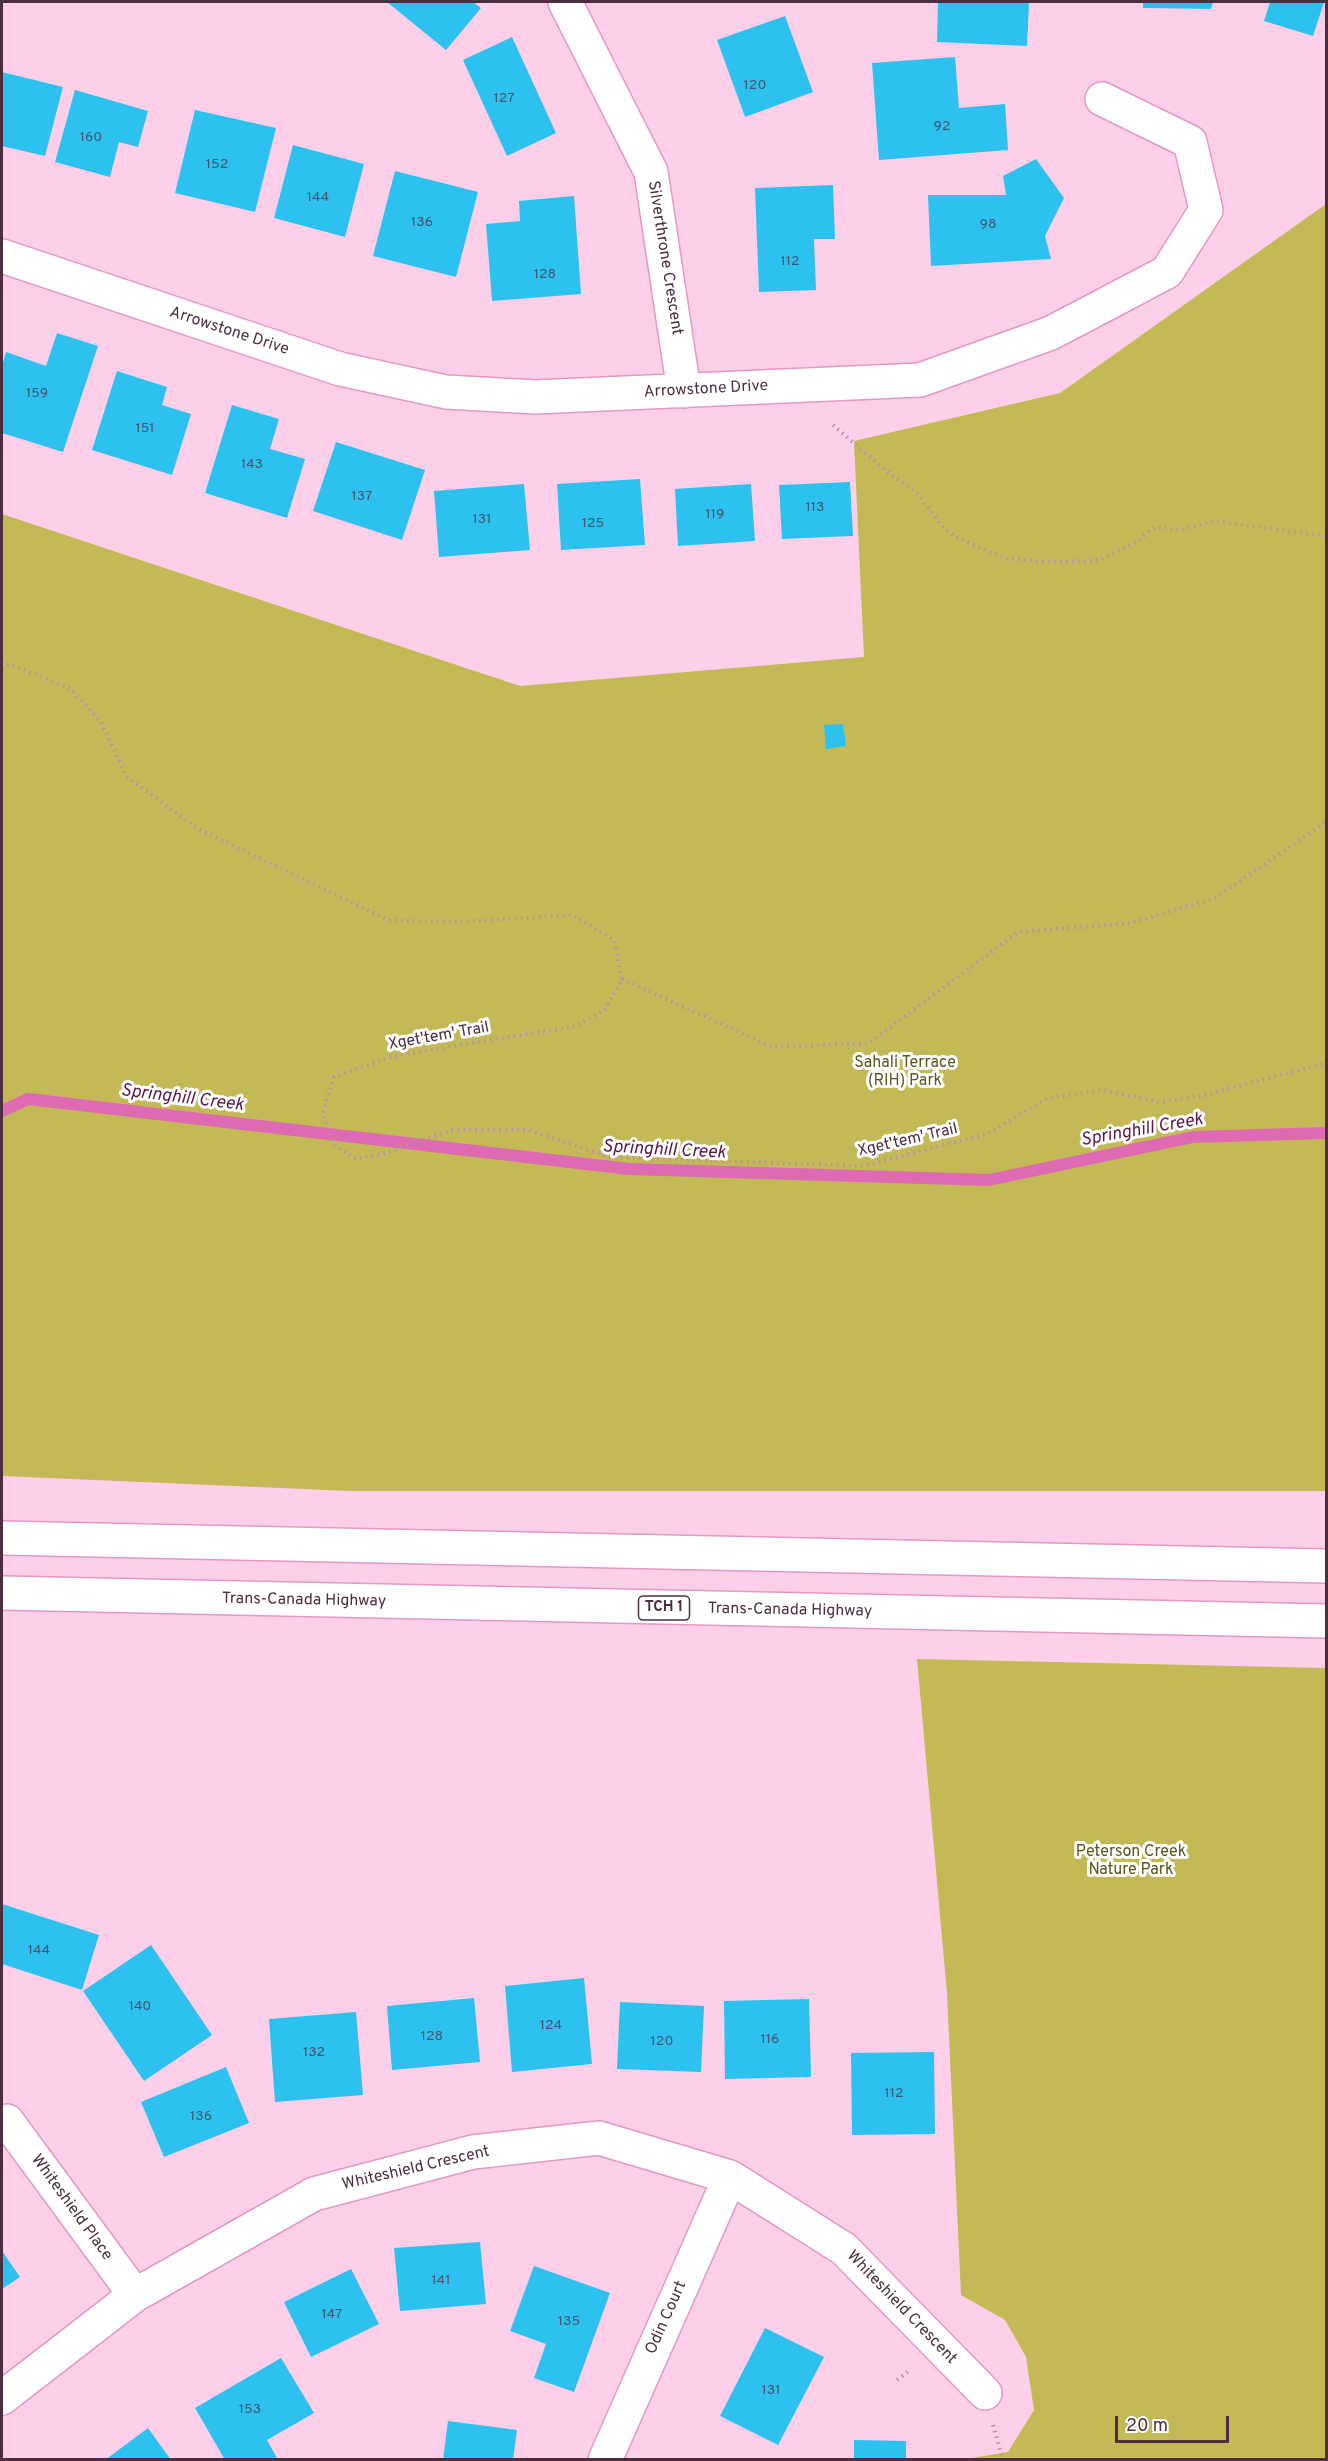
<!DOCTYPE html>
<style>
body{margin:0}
#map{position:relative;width:1328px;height:2461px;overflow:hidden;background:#fecfe9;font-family:Overpass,sans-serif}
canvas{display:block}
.frame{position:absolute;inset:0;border:3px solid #4d2e40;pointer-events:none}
.scale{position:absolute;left:1115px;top:2416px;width:114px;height:27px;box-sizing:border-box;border:3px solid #4d2e40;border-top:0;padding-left:8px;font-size:18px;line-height:21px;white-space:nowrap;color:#4d2e40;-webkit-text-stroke:4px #fff;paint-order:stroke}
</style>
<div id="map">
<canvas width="1328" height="2461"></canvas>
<div class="frame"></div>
<div class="scale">20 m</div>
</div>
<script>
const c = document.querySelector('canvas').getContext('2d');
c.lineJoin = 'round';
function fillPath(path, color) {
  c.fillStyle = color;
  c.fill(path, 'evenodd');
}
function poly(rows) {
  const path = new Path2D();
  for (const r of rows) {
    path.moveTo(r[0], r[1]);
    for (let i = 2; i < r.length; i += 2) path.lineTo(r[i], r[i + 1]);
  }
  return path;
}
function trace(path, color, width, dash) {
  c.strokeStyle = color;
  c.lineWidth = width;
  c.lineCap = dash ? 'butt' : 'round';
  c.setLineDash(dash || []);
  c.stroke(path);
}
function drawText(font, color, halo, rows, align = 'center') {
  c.font = font + ' Overpass,sans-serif';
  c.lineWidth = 6;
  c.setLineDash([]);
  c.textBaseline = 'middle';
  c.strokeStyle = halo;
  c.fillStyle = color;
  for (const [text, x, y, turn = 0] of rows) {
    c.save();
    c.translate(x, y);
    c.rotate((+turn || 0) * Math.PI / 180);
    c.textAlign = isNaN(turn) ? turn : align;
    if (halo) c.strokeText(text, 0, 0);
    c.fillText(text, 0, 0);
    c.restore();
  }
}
fillPath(poly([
 [1326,204,1326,1491,350,1491,2,1476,2,514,520,686,864,657,854,441,1060,393],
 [917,1659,1326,1668,1326,2459,966,2459,1008,2452,1034,2410,1026,2357,1005,2320,961,2295,947,1993]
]), '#c3ba57');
trace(poly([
 [2,1111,28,1099,629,1169,989,1180,1193,1137,1326,1133]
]), '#dd6ab2', 12);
fillPath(poly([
 [387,2,473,2,481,8,446,50],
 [938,2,1029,2,1027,46,937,42],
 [1143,2,1213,2,1211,9,1143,8],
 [1270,2,1324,2,1313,36,1264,21],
 [785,16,813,92,745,117,717,40],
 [512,37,556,133,507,156,463,60],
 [955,57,959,108,1005,104,1008,150,879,160,872,63],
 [2,72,63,87,45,156,2,146],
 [75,90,148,111,138,147,119,142,110,177,55,162],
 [195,110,276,128,255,212,175,193],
 [293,145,364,164,345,237,274,218],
 [1036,159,1064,198,1045,236,1051,259,931,266,928,195,1006,195,1003,176],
 [395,171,478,192,456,277,373,256],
 [833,185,835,239,814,239,816,290,759,292,755,188],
 [574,196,581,294,492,301,486,224,520,221,519,201],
 [57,333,98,346,63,452,2,433,2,366,6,352,46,366],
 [117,371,167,387,162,405,191,414,172,475,92,450],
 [232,405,279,419,270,449,305,459,287,518,205,493],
 [336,442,425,470,402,540,313,511],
 [640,479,645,545,561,550,557,484],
 [850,482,853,536,782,539,779,485],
 [524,484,530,550,439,557,434,491],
 [751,484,755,541,678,546,675,489],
 [843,724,846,746,826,749,824,725],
 [2,1904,99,1935,82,1990,2,1964],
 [151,1945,212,2035,144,2081,83,1991],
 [584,1978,592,2064,512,2072,505,1986],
 [474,1998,480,2062,392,2070,387,2006],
 [809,1999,811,2077,725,2079,724,2001],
 [620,2002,704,2006,701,2072,617,2069],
 [356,2012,363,2095,275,2102,269,2019],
 [934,2052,935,2134,852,2135,851,2053],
 [226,2067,249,2123,164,2157,141,2102],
 [480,2242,486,2304,400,2311,394,2248],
 [2,2251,20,2277,2,2289],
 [534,2266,610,2293,574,2392,534,2378,546,2344,510,2331],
 [351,2269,379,2324,311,2357,284,2302],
 [765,2328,824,2357,778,2445,720,2416],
 [281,2358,314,2413,267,2440,278,2460,225,2460,195,2408],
 [448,2421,517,2430,513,2460,443,2460],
 [148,2428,171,2460,105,2460],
 [854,2440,906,2441,906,2460,854,2460]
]), '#2cc1ee');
const minor = poly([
 [565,2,651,172,684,391],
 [2,256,340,369,446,392,535,397,920,380,1051,333,1167,272,1206,210,1190,142,1102,99],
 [7,2121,135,2295],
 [2,2398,135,2295,314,2194,473,2152,599,2138,730,2177,844,2249,985,2393],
 [605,2460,730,2177]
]);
const highway = poly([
 [2,1538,1326,1566],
 [2,1593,1326,1621]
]);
trace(minor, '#e399c5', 36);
trace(highway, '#e399c5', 36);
trace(poly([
 [833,425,885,470,918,494,942,526,956,537,1007,559,1060,562,1099,560,1137,542,1150,530,1158,527,1181,530,1213,521,1326,536],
 [2,668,9,664,71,689,101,722,127,777,197,828,388,920,455,922,573,915,614,940,622,979,605,1010,576,1026,394,1056,334,1077,323,1113,335,1146,356,1159,382,1154,452,1130,529,1130,610,1157,863,1166,987,1134,1048,1098,1102,1090,1159,1102,1201,1096,1326,1063],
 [622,979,772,1047,869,1043,1018,932,1130,923,1215,898,1326,822],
 [897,2380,910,2370],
 [993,2425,1003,2460]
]), '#b990a7', 4, [1.5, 4.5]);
trace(minor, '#fff', 33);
trace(highway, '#fff', 33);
drawText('14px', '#45536c', null, [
 ["120",755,86],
 ["127",504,99],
 ["92",942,127],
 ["160",91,138],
 ["152",217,165],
 ["144",318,198],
 ["136",422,223],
 ["98",988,225],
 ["112",790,262],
 ["128",545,275],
 ["159",37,394],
 ["151",145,429],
 ["143",252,465],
 ["137",362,497],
 ["113",815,508],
 ["119",715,515],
 ["131",482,520],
 ["125",593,524],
 ["144",39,1951],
 ["140",140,2007],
 ["124",551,2026],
 ["128",432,2037],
 ["116",770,2040],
 ["120",662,2042],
 ["132",314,2053],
 ["112",894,2094],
 ["136",201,2117],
 ["141",441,2281],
 ["147",332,2315],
 ["135",569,2322],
 ["131",771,2391],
 ["153",250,2410]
]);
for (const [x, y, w] of [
 [664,1608,51]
]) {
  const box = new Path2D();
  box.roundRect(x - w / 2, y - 12, w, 24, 4.5);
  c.fillStyle = '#fff';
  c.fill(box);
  trace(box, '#4d2e40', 1.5);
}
drawText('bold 15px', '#4d2e40', null, [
 ["TCH 1",664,1608]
]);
drawText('16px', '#4d2e40', '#fff', [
 ["Silverthrone Crescent",664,258,81],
 ["Arrowstone Drive",229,332,18],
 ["Arrowstone Drive",706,390,-3],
 ["Xget'tem' Trail",439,1037,-10],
 ["Xget'tem' Trail",908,1141,-13],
 ["Trans-Canada Highway",304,1601,1],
 ["Trans-Canada Highway",790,1611,1],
 ["Whiteshield Crescent",416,2169,-13],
 ["Whiteshield Place",71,2208,54],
 ["Whiteshield Crescent",901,2308,46],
 ["Odin Court",667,2318,-66]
]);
drawText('16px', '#5b551b', '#fff', [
 ["Sahali Terrace",905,1064],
 ["(RIH) Park",905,1082],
 ["Peterson Creek",1131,1853],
 ["Nature Park",1131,1871]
]);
drawText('italic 18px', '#5d1546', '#fff', [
 ["Springhill Creek",182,1099,7],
 ["Springhill Creek",1142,1131,-10],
 ["Springhill Creek",664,1151,3]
]);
</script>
